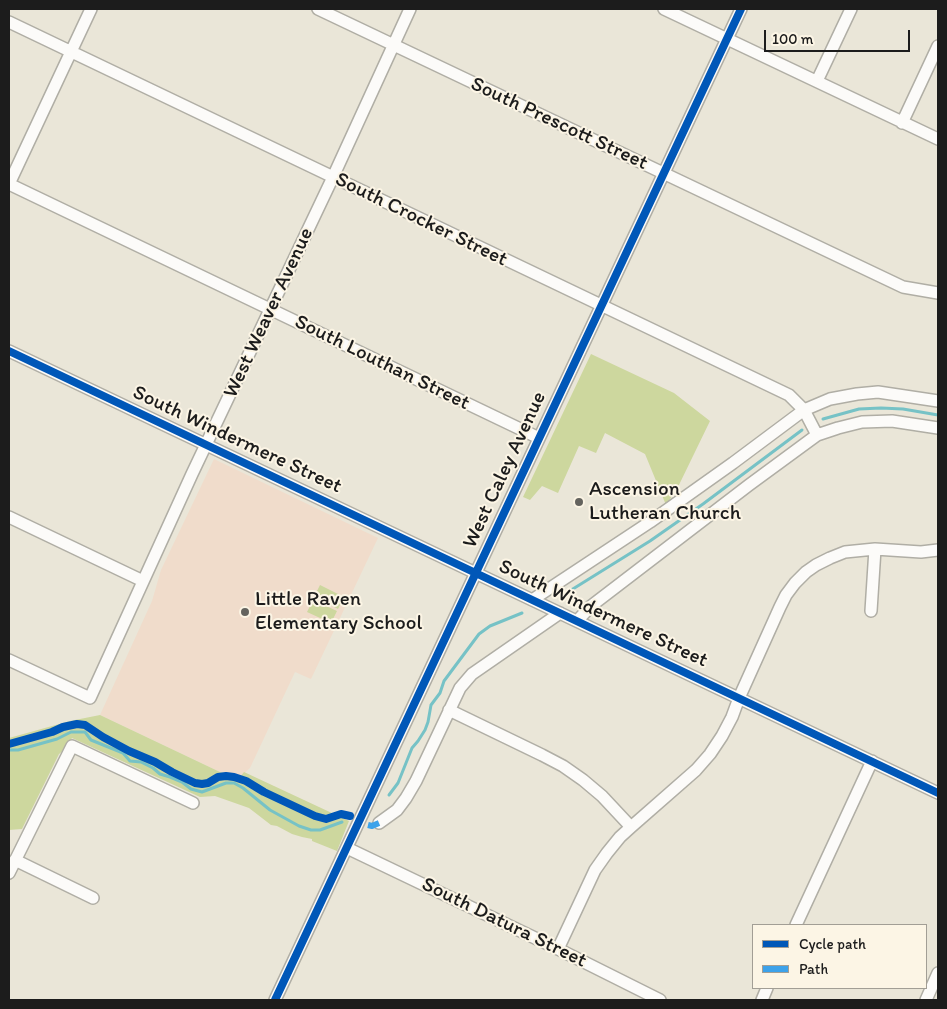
<!DOCTYPE html>
<style>
body{margin:0}
#map{position:relative;width:947px;height:1009px;overflow:hidden;background:#eae6d8;font-family:Itim,sans-serif}
canvas{display:block}
.frame{position:absolute;inset:0;border:10px solid #1c1c1c;pointer-events:none}
.legend{position:absolute;left:752px;top:924px;width:175px;height:65px;box-sizing:border-box;background:#fcf5e5;border:1px solid #a29e95;margin:0;padding:6px 9px;list-style:none;font-size:15px;color:#1c1c1c}
.legend li{display:flex;align-items:center;gap:10px;height:25px}
.legend b{width:25px;border:1px solid #a29e95}
.scale{position:absolute;left:764px;top:30px;width:146px;height:22px;box-sizing:border-box;border:2px solid #1c1c1c;border-top:0;padding-left:6px;font-size:15px;line-height:18px;white-space:nowrap;color:#1c1c1c;-webkit-text-stroke:4px #fcf5e5;paint-order:stroke}
</style>
<div id="map">
<canvas width="947" height="1009"></canvas>
<div class="frame"></div>
<ul class="legend">
<li><b style="height:6px;background:#0057b8"></b>Cycle path</li>
<li><b style="height:6px;background:#3da2ea"></b>Path</li>
</ul>
<div class="scale">100 m</div>
</div>
<script>
const c = document.querySelector('canvas').getContext('2d');
c.lineJoin = 'round';
function fillPath(path, color) {
  c.fillStyle = color;
  c.fill(path, 'evenodd');
}
function poly(rows) {
  const path = new Path2D();
  for (const r of rows) {
    path.moveTo(r[0], r[1]);
    for (let i = 2; i < r.length; i += 2) path.lineTo(r[i], r[i + 1]);
  }
  return path;
}
function trace(path, color, width, dash) {
  c.strokeStyle = color;
  c.lineWidth = width;
  c.lineCap = dash ? 'butt' : 'round';
  c.setLineDash(dash || []);
  c.stroke(path);
}
function drawText(font, color, halo, rows, align = 'center') {
  c.font = font + ' Itim,sans-serif';
  c.lineWidth = 4;
  c.setLineDash([]);
  c.textBaseline = 'middle';
  c.strokeStyle = halo;
  c.fillStyle = color;
  for (const [text, x, y, turn = 0] of rows) {
    c.save();
    c.translate(x, y);
    c.rotate((+turn || 0) * Math.PI / 180);
    c.textAlign = isNaN(turn) ? turn : align;
    if (halo) c.strokeText(text, 0, 0);
    c.fillText(text, 0, 0);
    c.restore();
  }
}
fillPath(poly([
 [214,459,378,538,311,679,295,672,250,768,240,777,220,772,100,715,152,601,161,570]
]), '#f0dccb');
fillPath(poly([
 [591,354,674,393,710,421,677,489,666,505,645,454,605,433,596,453,579,446,558,493,542,486,530,500,523,497],
 [320,585,344,597,338,609,314,597],
 [313,600,337,611,331,623,307,612],
 [100,715,220,772,240,777,244,772,349,821,337,851,312,841,312,839,302,837,292,834,277,826,271,825,249,808,215,796,200,797,72,738,65,749,59,754,22,829,9,830,9,738,70,721]
]), '#cdd79e');
trace(poly([
 [823,419,859,409,881,408,903,409,938,415],
 [568,592,650,541,703,504,802,430],
 [9,750,18,750,57,739,71,732,85,732,91,740,123,753,130,761,141,762,153,768,160,774,170,777,182,782,191,789,202,792,226,783,234,783,243,788,270,810,299,826,311,830,320,830,342,822],
 [389,795,398,783,412,748,418,741,425,730,428,722,431,705,440,693,444,681,479,634,490,626,522,613]
]), '#76c2c6', 3);
const minor = poly([
 [318,9,903,287,938,293],
 [664,9,938,139],
 [9,22,789,395,804,410,817,435],
 [817,81,851,9],
 [902,123,938,46],
 [9,184,539,438],
 [9,184,91,9],
 [9,351,938,793],
 [9,517,143,581],
 [532,600,650,522,733,463,804,410,830,399,857,394,878,392,938,401],
 [871,611,875,549],
 [577,621,591,606,749,485,817,435,838,428,862,422,892,421,938,428],
 [9,660,90,698,192,474,333,177,410,9],
 [449,710,542,755,563,766,583,780,602,796,631,827],
 [379,823,397,810,406,798,416,781,460,688,472,674,560,613],
 [347,848,558,949,660,1000],
 [15,860,93,898],
 [9,873,72,746,193,803],
 [796,925,872,761],
 [558,949,595,870,607,853,620,837,631,827,696,770,710,754,722,736,732,717,739,698,780,607,786,595,795,583,806,572,816,565,830,558,845,552,875,549,921,552,938,550],
 [275,1000,741,9],
 [762,1000,767,988],
 [926,1000,938,973]
]);
trace(minor, '#b0aea5', 14);
trace(minor, '#fcfbf9', 11);
trace(poly([
 [368,825,372,826,379,823]
]), '#3da2ea', 6, [12, 6]);
trace(poly([
 [9,351,938,793],
 [9,744,52,732,63,727,77,724,85,725,103,737,129,751,155,762,172,772,195,783,202,784,208,783,218,777,226,776,234,777,246,781,264,792,315,816,326,819,341,814,350,816],
 [275,1000,741,9]
]), '#0057b8', 8);
for (const [x, y, r, color] of [
 [579,502,5,"#64635e"],
 [245,612,5,"#64635e"]
]) {
  const dot = new Path2D();
  dot.arc(x, y, r, 0, 2 * Math.PI);
  c.fillStyle = color;
  c.fill(dot);
  trace(dot, '#fcf5e5', 2);
}
drawText('21px', '#1c1c1c', '#fcf5e5', [
 ["South Prescott Street",559,124,25],
 ["South Crocker Street",421,220,26],
 ["West Weaver Avenue",269,313,-65],
 ["South Louthan Street",382,363,26],
 ["South Windermere Street",237,440,25],
 ["West Caley Avenue",505,470,-65],
 ["South Windermere Street",603,614,25],
 ["South Datura Street",504,923,26]
]);
drawText('21px', '#1c1c1c', '#fcf5e5', [
 ["Ascension",589,490],
 ["Lutheran Church",589,514],
 ["Little Raven",255,600],
 ["Elementary School",255,624]
], 'left');
</script>
